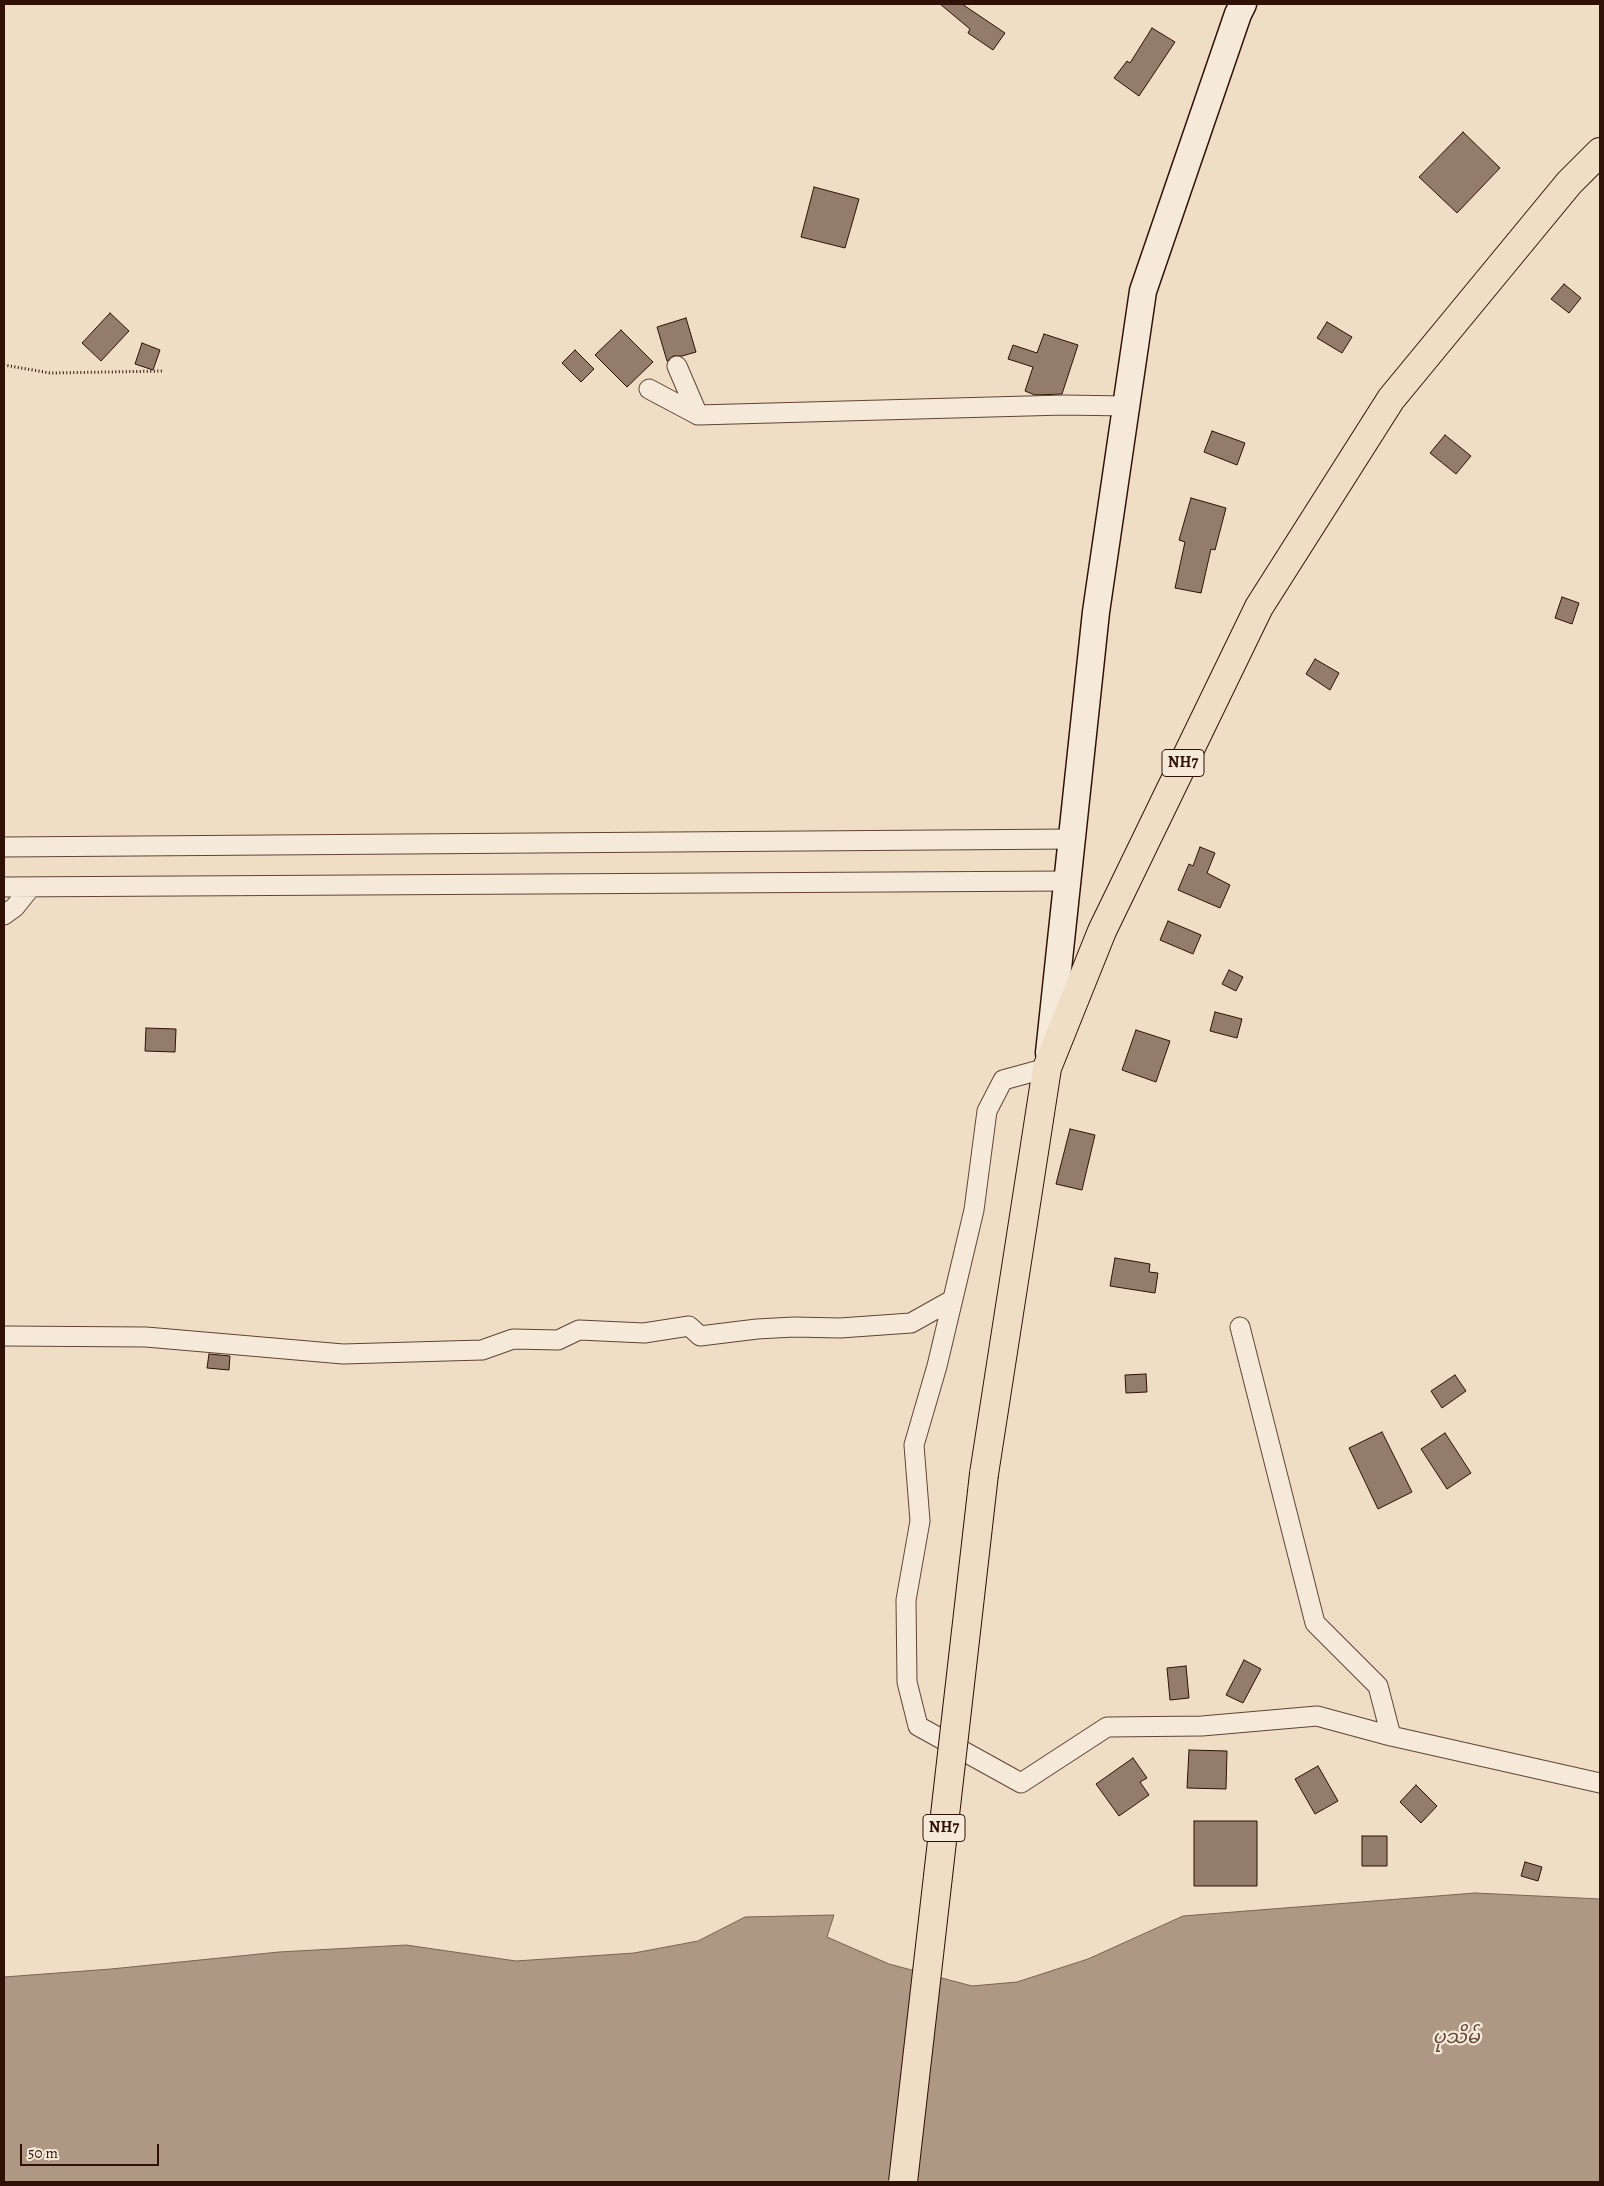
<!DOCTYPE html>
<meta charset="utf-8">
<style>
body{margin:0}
#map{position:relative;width:1604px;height:2186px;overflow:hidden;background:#efdec5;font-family:Alegreya,serif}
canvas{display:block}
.frame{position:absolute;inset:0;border:5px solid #301106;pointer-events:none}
.scale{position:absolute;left:20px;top:2144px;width:139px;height:22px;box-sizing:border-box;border:2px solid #301106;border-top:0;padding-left:6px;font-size:15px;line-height:18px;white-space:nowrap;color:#301106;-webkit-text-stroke:4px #f5ead9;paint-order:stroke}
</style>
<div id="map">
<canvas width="1604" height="2186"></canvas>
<div class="frame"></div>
<div class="scale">50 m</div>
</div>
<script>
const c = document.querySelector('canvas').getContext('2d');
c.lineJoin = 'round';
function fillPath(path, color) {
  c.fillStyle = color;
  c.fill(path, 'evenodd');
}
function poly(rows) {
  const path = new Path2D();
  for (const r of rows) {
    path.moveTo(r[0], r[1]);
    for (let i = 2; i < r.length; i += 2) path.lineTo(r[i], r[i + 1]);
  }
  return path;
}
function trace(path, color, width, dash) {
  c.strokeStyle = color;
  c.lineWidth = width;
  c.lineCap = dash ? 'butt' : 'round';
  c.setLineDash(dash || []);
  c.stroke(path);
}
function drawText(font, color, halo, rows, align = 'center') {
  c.font = font + ' Alegreya,"Noto Sans Myanmar",serif';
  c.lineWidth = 4.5;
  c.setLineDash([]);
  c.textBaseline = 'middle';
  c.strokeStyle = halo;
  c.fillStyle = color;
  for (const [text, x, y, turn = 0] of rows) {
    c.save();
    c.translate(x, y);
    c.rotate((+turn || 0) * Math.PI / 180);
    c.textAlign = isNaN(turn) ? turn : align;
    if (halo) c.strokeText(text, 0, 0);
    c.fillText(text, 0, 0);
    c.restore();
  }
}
const water = poly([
 [1475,1893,1600,1899,1600,2182,4,2182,4,1977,111,1969,279,1952,406,1945,516,1961,634,1953,698,1941,745,1917,834,1915,827,1937,889,1964,972,1986,1017,1982,1088,1959,1183,1916,1475,1893]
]);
fillPath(water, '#ae9884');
trace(water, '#7c6252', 1);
const building = poly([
 [940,4,962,4,1005,33,993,50,968,33,970,29,940,4],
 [1152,28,1175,42,1139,96,1114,78,1127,61,1130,63,1152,28],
 [1463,132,1500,168,1457,213,1419,177,1463,132],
 [814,187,859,199,845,248,801,237,814,187],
 [1564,284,1581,298,1569,313,1551,299,1564,284],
 [110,313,129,331,101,361,82,343,110,313],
 [686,318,696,352,682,356,673,356,667,361,657,327,686,318],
 [1327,322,1352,337,1342,353,1317,338,1327,322],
 [621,330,653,362,627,387,595,355,621,330],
 [1044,334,1078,345,1062,394,1035,395,1025,391,1033,367,1008,359,1013,345,1037,353,1044,334],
 [142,343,160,350,153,370,135,364,142,343],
 [575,350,594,369,581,382,562,363,575,350],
 [1212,431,1245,443,1237,465,1204,452,1212,431],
 [1445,435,1471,456,1456,474,1430,453,1445,435],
 [1191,498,1226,508,1215,550,1211,549,1201,593,1175,588,1185,542,1179,540,1191,498],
 [1562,597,1579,603,1572,624,1555,618,1562,597],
 [1315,659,1339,673,1330,690,1306,674,1315,659],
 [1200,847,1215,853,1207,873,1230,885,1220,908,1178,890,1189,864,1193,866,1200,847],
 [1168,921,1201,935,1193,954,1160,940,1168,921],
 [1229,970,1243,977,1236,991,1222,984,1229,970],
 [1215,1012,1242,1019,1237,1038,1210,1031,1215,1012],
 [146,1028,176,1029,175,1052,145,1051,146,1028],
 [1136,1030,1170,1041,1156,1082,1122,1070,1136,1030],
 [1070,1129,1095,1135,1082,1190,1056,1184,1070,1129],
 [1115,1258,1150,1264,1149,1272,1158,1273,1155,1293,1110,1286,1115,1258],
 [209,1354,230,1356,229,1370,207,1368,209,1354],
 [1146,1374,1147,1392,1126,1393,1125,1375,1146,1374],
 [1455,1375,1466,1391,1442,1408,1431,1391,1455,1375],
 [1382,1432,1412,1492,1378,1509,1349,1448,1382,1432],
 [1445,1433,1471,1473,1447,1489,1421,1449,1445,1433],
 [1244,1660,1261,1669,1243,1703,1226,1695,1244,1660],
 [1186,1666,1189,1698,1170,1700,1167,1668,1186,1666],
 [1189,1750,1227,1751,1226,1789,1187,1788,1189,1750],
 [1133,1758,1147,1778,1140,1782,1149,1795,1119,1816,1096,1784,1133,1758],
 [1318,1766,1338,1801,1315,1814,1295,1779,1318,1766],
 [1416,1785,1437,1806,1421,1823,1400,1802,1416,1785],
 [1194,1821,1257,1821,1257,1886,1194,1886,1194,1821],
 [1362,1836,1387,1836,1387,1866,1362,1866,1362,1836],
 [1525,1862,1542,1867,1538,1881,1521,1876,1525,1862]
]);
fillPath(building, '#937c69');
trace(building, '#301106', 1);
const minor = poly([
 [677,366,698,415,1064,405,1126,406],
 [649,389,698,415],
 [4,847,1072,839],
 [4,887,1067,881],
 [4,915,15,907,31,887],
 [1047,1068,1003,1080,987,1111,974,1210,937,1366,914,1445,920,1521,906,1600,907,1682,918,1726,1021,1783,1107,1727,1202,1726,1317,1716,1391,1736,1378,1686,1315,1623,1240,1327],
 [4,1336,146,1337,343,1354,482,1350,513,1339,558,1340,579,1330,644,1333,689,1326,700,1336,757,1329,794,1327,840,1328,911,1323,952,1300],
 [1391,1736,1600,1783]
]);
const secondary = poly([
 [1049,1053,1096,612,1143,291,1238,14,1243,4]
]);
const trunk = poly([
 [984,1474,1047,1068,1102,931,1259,607,1391,399,1569,183,1600,152]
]);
trace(minor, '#604436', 21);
trace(secondary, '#301106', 29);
trace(trunk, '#301106', 30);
trace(poly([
 [4,365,50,373,164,371]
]), '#301106', 3, [1, 2.5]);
trace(minor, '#f5ead9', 19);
trace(secondary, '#f5ead9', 26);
trace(trunk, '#efdec5', 28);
const trunkBridge = poly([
 [903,2182,984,1474]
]);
trace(trunkBridge, '#301106', 30, []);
trace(trunkBridge, '#efdec5', 28);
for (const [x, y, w] of [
 [1183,763,42],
 [944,1828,42]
]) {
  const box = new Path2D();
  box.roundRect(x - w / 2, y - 13.5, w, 27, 4);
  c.fillStyle = '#f5ead9';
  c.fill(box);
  trace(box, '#301106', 1);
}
drawText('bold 16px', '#301106', null, [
 ["NH7",1183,763],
 ["NH7",944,1828]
]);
drawText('italic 19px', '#624738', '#f5ead9', [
 ["ပုသိမ်",1456,2038]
]);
</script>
